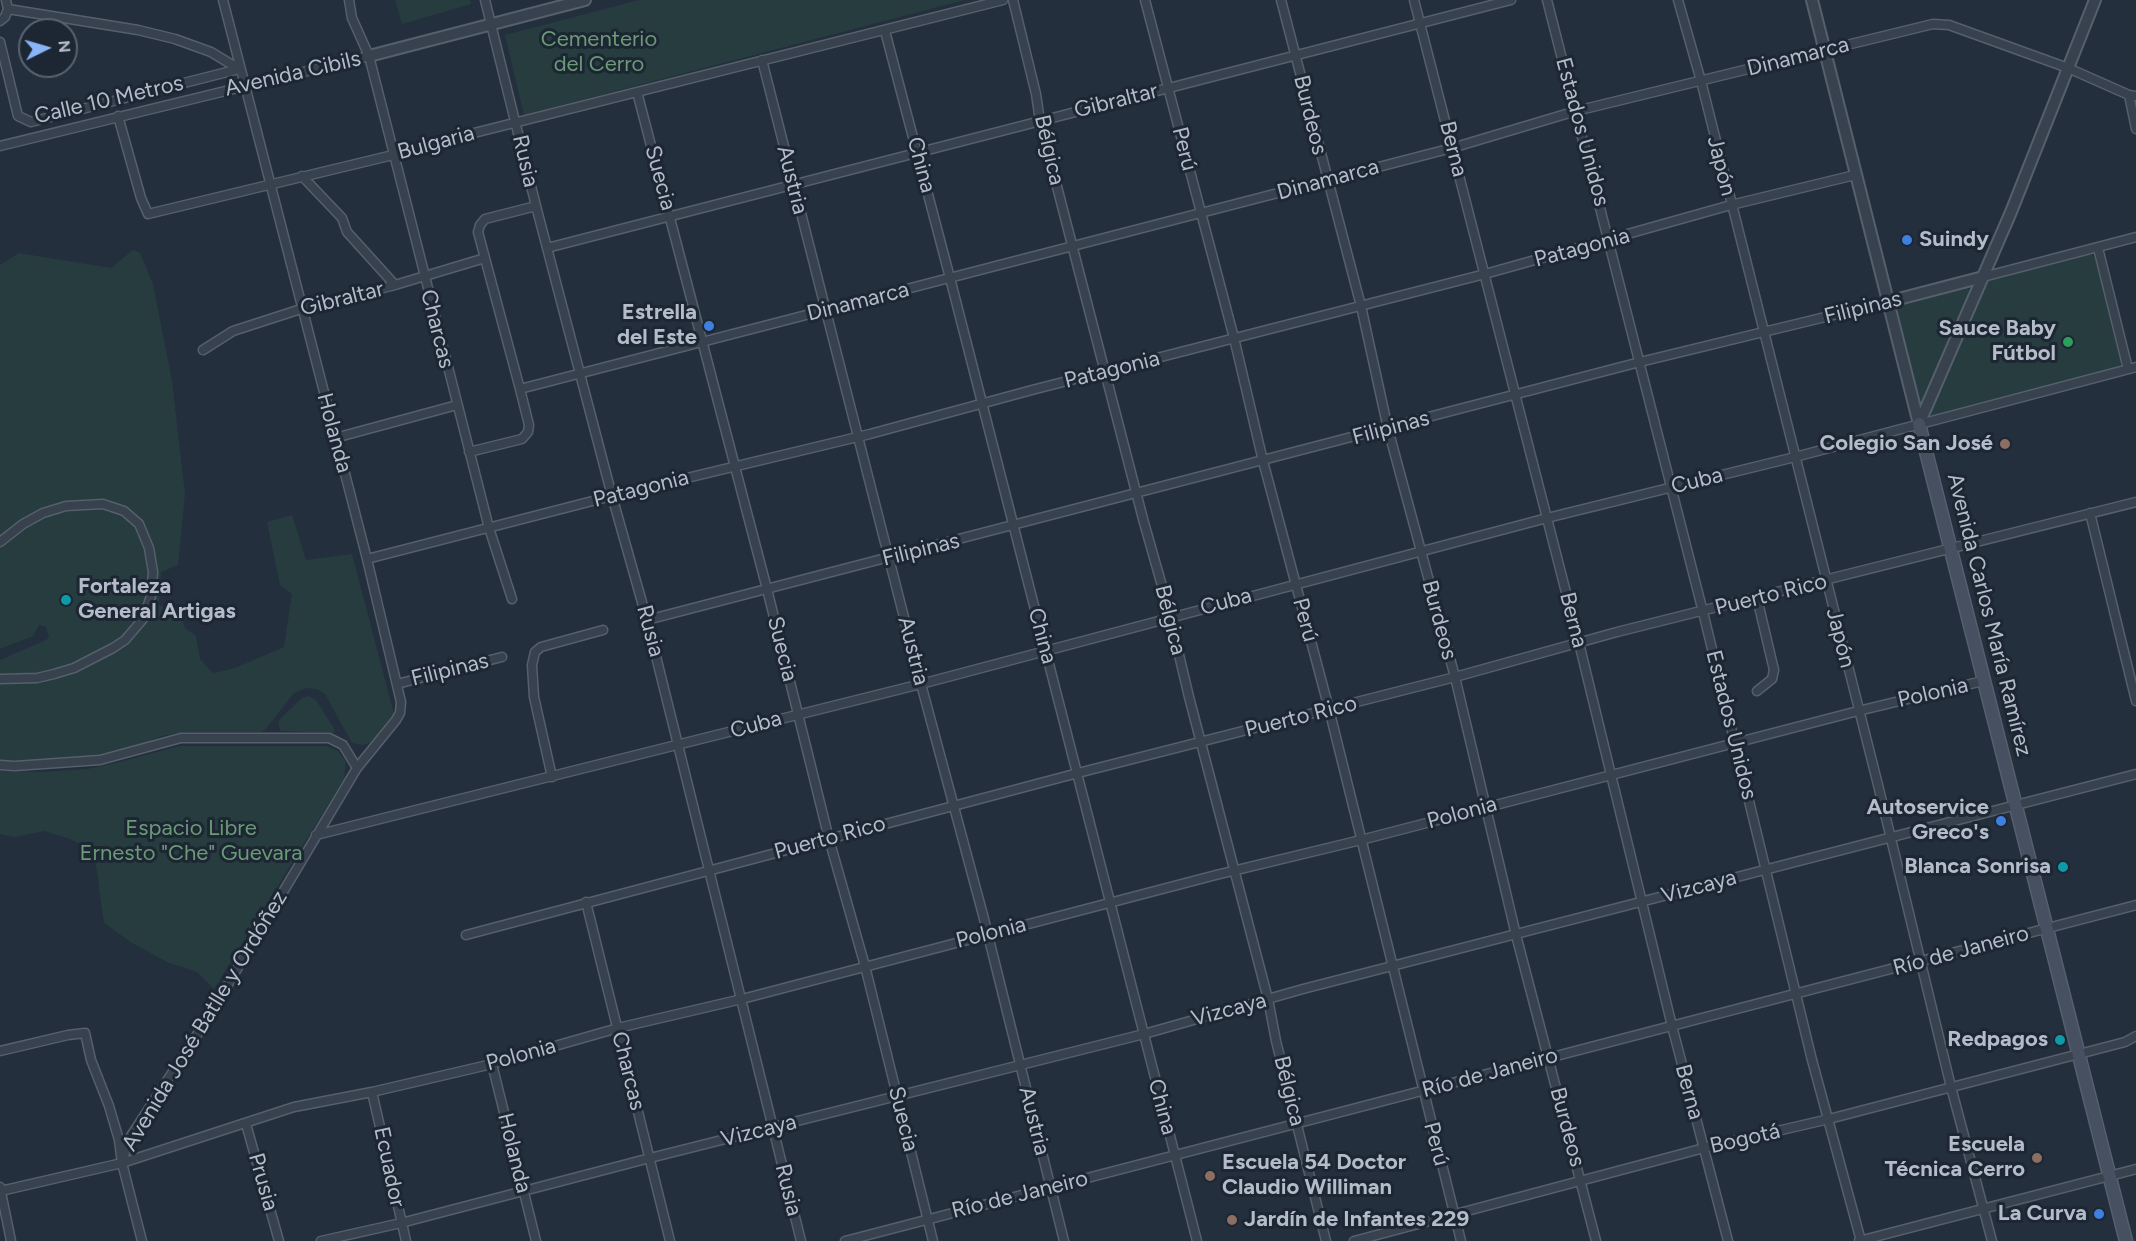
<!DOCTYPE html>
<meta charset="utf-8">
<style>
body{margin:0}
#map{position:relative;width:2136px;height:1241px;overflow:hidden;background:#242f3e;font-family:Figtree,sans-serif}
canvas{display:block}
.north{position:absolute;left:18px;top:18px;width:60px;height:60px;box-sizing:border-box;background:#1d2633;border:2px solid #59626f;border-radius:50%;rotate:85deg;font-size:16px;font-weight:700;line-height:24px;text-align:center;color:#b4bcc9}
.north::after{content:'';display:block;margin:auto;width:21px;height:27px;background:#8ab4f8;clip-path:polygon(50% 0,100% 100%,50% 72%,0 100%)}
</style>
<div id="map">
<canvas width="2136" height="1241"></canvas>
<div class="north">N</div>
</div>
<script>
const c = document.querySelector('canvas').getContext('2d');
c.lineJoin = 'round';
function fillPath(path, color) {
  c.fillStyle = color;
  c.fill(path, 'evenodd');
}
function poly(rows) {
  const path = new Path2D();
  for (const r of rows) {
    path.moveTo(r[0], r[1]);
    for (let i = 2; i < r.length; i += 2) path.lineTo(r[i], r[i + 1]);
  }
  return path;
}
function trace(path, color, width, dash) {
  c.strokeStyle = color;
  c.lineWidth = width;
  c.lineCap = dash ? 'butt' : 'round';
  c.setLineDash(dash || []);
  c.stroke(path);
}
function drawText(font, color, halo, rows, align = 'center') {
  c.font = font + ' Figtree,sans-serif';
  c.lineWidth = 6;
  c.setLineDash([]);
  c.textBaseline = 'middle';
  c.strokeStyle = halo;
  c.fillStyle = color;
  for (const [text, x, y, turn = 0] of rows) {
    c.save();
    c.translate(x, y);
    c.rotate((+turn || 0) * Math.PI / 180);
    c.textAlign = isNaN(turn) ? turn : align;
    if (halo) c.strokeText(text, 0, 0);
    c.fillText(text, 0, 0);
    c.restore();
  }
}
fillPath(poly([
 [395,0,470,0,471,4,402,24],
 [639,0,965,0,524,115,505,35],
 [133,250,140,253,153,284,172,381,185,494,178,565,161,572,159,605,181,616,185,628,196,636,200,659,213,673,235,668,284,647,292,594,280,585,267,522,292,515,306,560,352,554,396,722,372,742,363,745,352,743,325,694,317,689,306,688,294,693,265,730,260,732,185,732,162,736,131,748,95,756,52,760,0,760,0,683,35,683,68,673,141,627,154,603,156,584,146,530,131,511,113,502,92,499,65,503,0,538,0,265,19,253,111,268],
 [2090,254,2094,256,2097,260,2122,361,2119,367,1934,417,1930,414,1987,281],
 [1967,287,1971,292,1923,404,1919,405,1894,308,1898,303],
 [81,505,110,508,126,516,140,534,146,548,150,582,143,615,130,629,112,644,69,667,46,674,0,675,0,660,46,640,49,637,46,627,39,625,33,636,0,649,0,548,7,540,28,525,45,516],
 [308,696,316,700,335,730,334,733,281,731,280,729,278,722,284,715,302,698],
 [179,746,326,746,338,751,346,762,344,779,214,989,197,972,167,962,132,943,104,923,94,851,70,839,45,831,14,837,0,834,0,771,43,772,87,769,120,762]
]), '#263c3f');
const minor = poly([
 [6,0,8,9],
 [223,0,367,559,401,702,400,713,396,720,357,768],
 [349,0,352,18,369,56,489,528,512,599],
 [485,0,536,206,612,496,647,620,801,1241],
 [1013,0,1036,94,1040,121,1143,519,1166,600,1189,697,1268,999,1276,1041,1326,1241],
 [1145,0,1234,338,1263,461,1329,709,1461,1241],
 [1281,0,1361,306,1388,429,1455,677,1516,935,1596,1241],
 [1414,0,1579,643,1672,1026,1728,1241],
 [1547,0,1703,612,1812,1060,1861,1241],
 [1678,0,1701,81,1878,785,1951,1087,1992,1241],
 [8,9,138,30,175,39,211,52,239,69],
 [0,21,5,17,8,9],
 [885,31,950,278,1197,1241],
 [0,42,18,116,31,122,239,69],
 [762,60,921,684,983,915,1064,1241],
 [637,92,767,589,829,839,865,966,933,1241],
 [2129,95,2136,129],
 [118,116,141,198,148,214,393,155,470,134,1003,0],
 [0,146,369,56],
 [302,176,342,218,347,232,395,285],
 [547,248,1511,0],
 [2098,248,2128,369],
 [1983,277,2136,237],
 [203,350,233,331,301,309,395,285,485,258],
 [520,389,1452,148,1576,111,1933,24,1949,25,2068,68,2129,95,2136,96],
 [335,438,457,405],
 [469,452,522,439,528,432,529,425,520,389,478,232,480,225,485,219,536,206],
 [2090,513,2136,701],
 [0,542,23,524,43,513,66,506,103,504,124,511,139,524,149,548,153,572,151,596,143,619,125,640,113,648,74,668,54,674,37,678,0,679],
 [367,559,612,496,870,434,1032,390,1485,274,1731,205,1855,175],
 [647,620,1640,362,1887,302],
 [397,684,502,657],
 [1757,691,1772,679,1774,670,1757,598],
 [0,765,15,766,100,760,181,738,329,738,343,745,357,768,206,1021,129,1139,122,1163],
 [552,777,534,697,532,665,535,652,541,647,603,630],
 [316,835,921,684,1547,518,1795,457,2136,367],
 [586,902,670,1241],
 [466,935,1078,773,1455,677,1617,632,2136,502],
 [0,1051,68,1035,85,1033,91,1060,109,1106,119,1140,122,1163,142,1241],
 [492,1064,536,1241],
 [372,1092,406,1241],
 [246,1124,279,1241],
 [0,1187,11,1241],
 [1,1191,122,1163,294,1107,372,1092,492,1064,618,1028,742,999,1216,875,1361,840,1858,711,1983,681],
 [321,1241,401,1223,650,1158,1144,1034,1303,989,2136,774],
 [845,1241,2136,905],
 [1354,1241,1704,1148,1829,1119,2079,1054,2125,1042,2136,1036],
 [1859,1241,2136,1169]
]);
const tertiary = poly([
 [1812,0,1919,424],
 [369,56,585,0],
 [1887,302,1983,277],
 [1919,424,2011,212,2095,0]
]);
const secondary = poly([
 [1919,424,2126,1241]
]);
trace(minor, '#565f6c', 11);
trace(tertiary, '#565f6c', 14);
trace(secondary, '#565f6c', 15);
trace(minor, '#38414e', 8);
trace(tertiary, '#38414e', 10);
trace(secondary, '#465061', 12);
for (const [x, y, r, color] of [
 [1907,240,6,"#3f7fe0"],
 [709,326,6,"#3f7fe0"],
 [2068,342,6,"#2e9e5b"],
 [2005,444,6,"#8d6e63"],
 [66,600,6,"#0f9aa8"],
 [2001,821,6,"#3f7fe0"],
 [2063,867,6,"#0f9aa8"],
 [2060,1040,6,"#0f9aa8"],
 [2037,1158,6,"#8d6e63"],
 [1210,1176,6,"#8d6e63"],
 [2099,1214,6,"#3f7fe0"],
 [1232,1220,6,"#8d6e63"]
]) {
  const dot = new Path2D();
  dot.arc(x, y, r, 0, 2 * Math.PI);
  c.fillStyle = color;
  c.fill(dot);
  trace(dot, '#1d2633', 2);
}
drawText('22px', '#6b9a76', '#1d2633', [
 ["Cementerio",599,40],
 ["del Cerro",599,65],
 ["Espacio Libre",191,829],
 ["Ernesto \"Che\" Guevara",191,854]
]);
drawText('22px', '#b4bcc9', '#1d2633', [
 ["Dinamarca",1798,57,-14],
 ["Avenida Cibils",293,74,-13],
 ["Calle 10 Metros",109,100,-13],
 ["Gibraltar",1116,101,-14],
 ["Burdeos",1310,115,76],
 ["Estados Unidos",1582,132,75],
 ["Bulgaria",436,143,-15],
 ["Perú",1184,149,76],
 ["Berna",1453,149,76],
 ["Bélgica",1049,150,77],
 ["Rusia",525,161,77],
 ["China",921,165,75],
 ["Japón",1721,166,76],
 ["Suecia",660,178,75],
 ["Austria",792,180,76],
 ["Dinamarca",1328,180,-15],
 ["Patagonia",1582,248,-15],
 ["Gibraltar",342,299,-14],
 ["Dinamarca",858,302,-14],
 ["Filipinas",1863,308,-14],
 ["Charcas",437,329,76],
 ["Patagonia",1112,370,-14],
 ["Filipinas",1391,428,-15],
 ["Holanda",334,433,75],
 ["Cuba",1697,481,-14],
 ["Patagonia",641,489,-14],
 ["Filipinas",921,550,-14],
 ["Puerto Rico",1771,595,-14],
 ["Cuba",1226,602,-15],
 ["Avenida Carlos María Ramírez",1989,615,76],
 ["Bélgica",1170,620,76],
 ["Perú",1305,620,75],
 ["Burdeos",1439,620,75],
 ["Berna",1573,620,76],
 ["Rusia",650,631,75],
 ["China",1042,636,75],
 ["Japón",1840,638,76],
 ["Suecia",782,649,76],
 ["Austria",913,651,76],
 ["Filipinas",450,670,-14],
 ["Polonia",1933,693,-13],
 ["Puerto Rico",1301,717,-14],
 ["Cuba",756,725,-15],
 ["Estados Unidos",1731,725,76],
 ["Polonia",1462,813,-15],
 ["Puerto Rico",830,838,-15],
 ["Vizcaya",1699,887,-15],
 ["Polonia",991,933,-14],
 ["Río de Janeiro",1961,951,-15],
 ["Vizcaya",1229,1010,-15],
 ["Avenida José Batlle y Ordóñez",205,1021,-59],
 ["Polonia",521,1055,-15],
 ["Charcas",628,1071,76],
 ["Río de Janeiro",1490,1073,-15],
 ["Bélgica",1289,1091,76],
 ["Berna",1689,1092,75],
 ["China",1162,1107,75],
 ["Suecia",903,1119,76],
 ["Austria",1034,1121,76],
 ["Burdeos",1567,1127,75],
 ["Vizcaya",759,1131,-14],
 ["Bogotá",1745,1139,-13],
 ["Perú",1436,1144,75],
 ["Holanda",514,1153,76],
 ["Ecuador",389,1167,78],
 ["Prusia",263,1182,74],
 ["Rusia",788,1190,76],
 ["Río de Janeiro",1020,1195,-14]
]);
drawText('bold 22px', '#b4bcc9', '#1d2633', [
 ["Suindy",1919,240,"left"],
 ["Estrella",697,313],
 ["del Este",697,338],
 ["Sauce Baby",2056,329],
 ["Fútbol",2056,354],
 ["Colegio San José",1993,444],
 ["Fortaleza",78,587,"left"],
 ["General Artigas",78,612,"left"],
 ["Autoservice",1989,808],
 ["Greco's",1989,833],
 ["Blanca Sonrisa",2051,867],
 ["Redpagos",2048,1040],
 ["Escuela",2025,1145],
 ["Técnica Cerro",2025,1170],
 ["Escuela 54 Doctor",1222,1163,"left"],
 ["Claudio Williman",1222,1188,"left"],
 ["La Curva",2087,1214],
 ["Jardín de Infantes 229",1244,1220,"left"]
], 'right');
</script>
